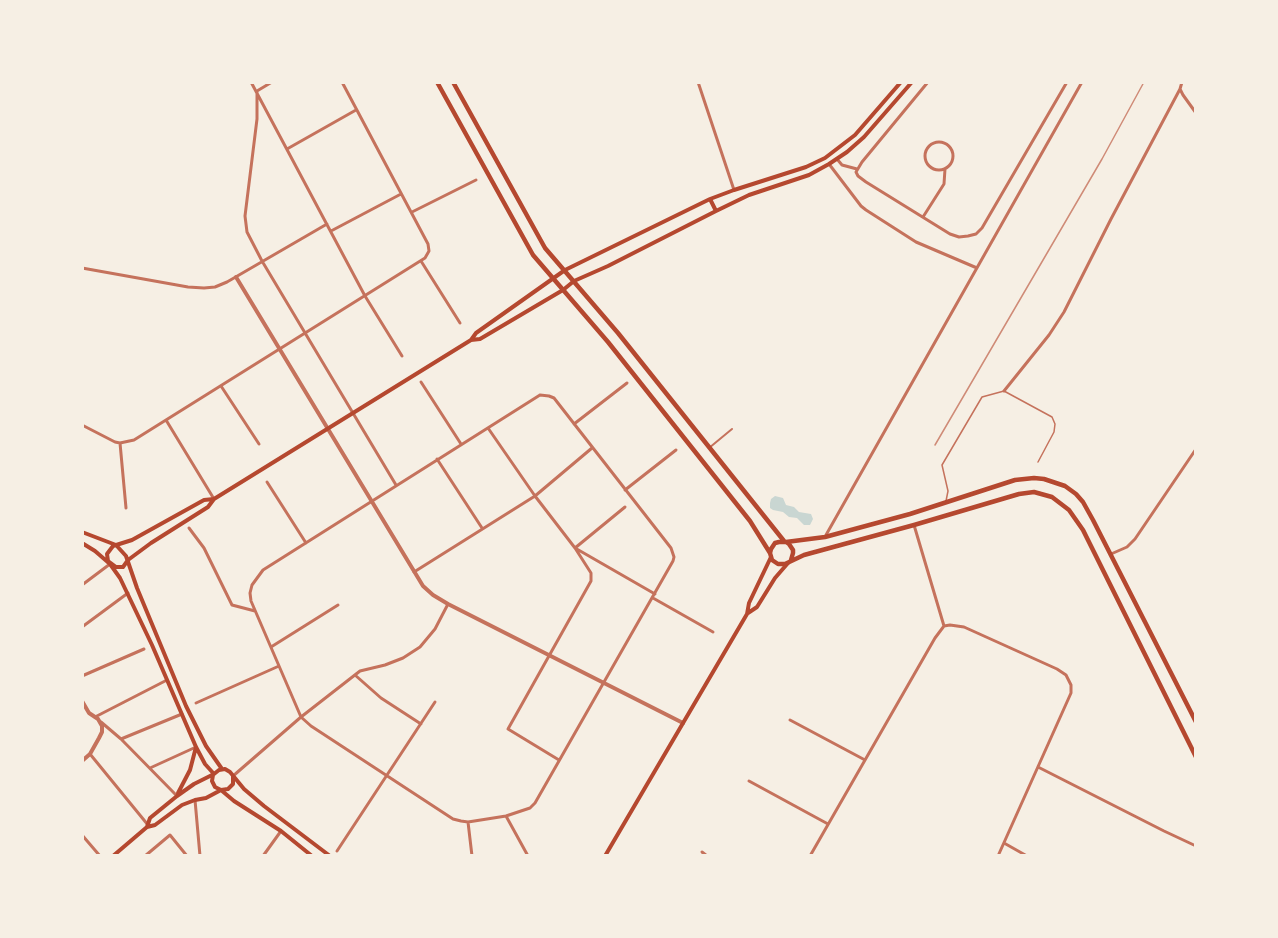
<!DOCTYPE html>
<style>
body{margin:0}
#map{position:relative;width:1278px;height:938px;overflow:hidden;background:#f6efe4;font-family:"PT Sans Narrow",sans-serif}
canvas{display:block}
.frame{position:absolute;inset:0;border:84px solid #f6efe4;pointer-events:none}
</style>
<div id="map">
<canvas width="1278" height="938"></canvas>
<div class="frame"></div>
</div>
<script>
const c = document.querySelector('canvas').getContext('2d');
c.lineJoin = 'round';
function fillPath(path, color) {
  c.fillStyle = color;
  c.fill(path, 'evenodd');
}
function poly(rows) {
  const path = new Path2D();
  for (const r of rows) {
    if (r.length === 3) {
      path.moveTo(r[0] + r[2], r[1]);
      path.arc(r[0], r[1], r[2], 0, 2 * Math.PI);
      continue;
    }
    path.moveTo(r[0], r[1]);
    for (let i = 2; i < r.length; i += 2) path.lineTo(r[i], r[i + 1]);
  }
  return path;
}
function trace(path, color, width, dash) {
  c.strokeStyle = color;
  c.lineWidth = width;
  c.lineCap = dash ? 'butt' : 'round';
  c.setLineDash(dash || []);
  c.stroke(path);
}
fillPath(poly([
 [775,496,783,498,786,505,794,507,799,512,811,514,813,519,810,525,804,525,797,518,789,517,783,512,773,510,770,508,770,503,771,499]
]), '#c9d6d2');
trace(poly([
 [946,501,948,491,942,465,982,397,1004,391,1052,417,1055,424,1054,432,1038,462]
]), '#c5725c', 1.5);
trace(poly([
 [709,448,732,429]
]), '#c5725c', 2);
trace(poly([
 [251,82,365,296,402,356],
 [272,82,257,91,257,119,245,216,247,232,262,261,396,485],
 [698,82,734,190],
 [928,82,862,162,856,172,858,176,866,182,950,234,959,237,968,236,976,234,982,228,1067,82],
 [1182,82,1180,89,1183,95,1196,113],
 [939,156,14],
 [287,149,356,110],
 [837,159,842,165,857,169],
 [829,164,861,206,866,210,916,242,977,268],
 [412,212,476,180],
 [923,217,944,184,945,169],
 [331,231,401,194],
 [421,261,460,323],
 [82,268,188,287,204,288,215,287,227,282,327,224],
 [421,382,461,444],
 [221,386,259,444],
 [1004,391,1049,335,1064,312,1111,219,1180,89],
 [540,395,549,396,554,398,671,548,674,557,673,561,535,803,530,808,506,816,468,822,461,821,453,819,311,726,301,717,251,601,250,593,252,585,263,570,540,395],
 [166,420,214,499],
 [574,424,627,383],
 [82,425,115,442,120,443,134,440,425,258,429,251,428,244,342,82],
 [488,428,535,496,575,548,655,594],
 [120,443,126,508],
 [437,459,482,528],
 [267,482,306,543],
 [625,490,676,450],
 [914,525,944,626,950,625,964,627,1057,669,1066,675,1071,685,1071,693,998,856],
 [189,528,204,548,232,605,255,611],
 [826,535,1082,82],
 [1111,554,1127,547,1135,539,1196,449],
 [414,572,535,496,592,448],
 [82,585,110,564],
 [653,598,713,632],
 [82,627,128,593],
 [271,647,338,605],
 [355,675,381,698,421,724],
 [82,676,144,649],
 [196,703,279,666],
 [95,717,167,680],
 [790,720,865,760],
 [101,722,121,739,177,796],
 [121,739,182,714],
 [90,754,148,825],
 [559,760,508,729,591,581,591,573,575,548,625,507],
 [1038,767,1164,831,1196,846],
 [150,768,196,747],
 [233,776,301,717,360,671,385,665,403,658,420,647,435,629,448,604],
 [749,781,828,824],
 [195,800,200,856],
 [506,816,528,856],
 [468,822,472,856],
 [82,835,100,856],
 [1004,843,1027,856],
 [337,851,435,702],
 [702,852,707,856],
 [145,856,170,835,187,856],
 [263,856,281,831],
 [810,856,935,638,944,626]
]), '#c5725c', 3);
trace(poly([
 [236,277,423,586,433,595,448,604,683,723],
 [82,701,89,713,98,719,102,726,102,732,99,738,90,754,82,761]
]), '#c5725c', 4);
trace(poly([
 [901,82,855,135,825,158,806,167,734,190,710,199,565,270,476,333,471,340,480,339,563,290,574,281,608,266,716,211,749,195,809,175,829,164,847,152,864,137,912,82],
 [710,199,716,211],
 [214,499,471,340],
 [214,499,208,507,151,543,128,560,123,567,116,567,108,561,107,554,113,546,132,540,204,500,214,499],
 [82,532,116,545,126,556,137,588,186,706,206,746,222,769],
 [82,543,95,551,110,564,120,578,152,645,196,747,205,764,214,774],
 [748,613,757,607,775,578,788,563],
 [213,775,212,781,215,787,221,790,234,801,281,831,312,856],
 [233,776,233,784,228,789,221,790,206,798,195,800,182,805,155,825,147,827,150,818,177,796,194,784,214,774,219,770,225,769,230,772,244,789,264,806,330,856],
 [178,793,190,770,196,747],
 [113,856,147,827],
 [605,856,747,614,749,603,771,557]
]), '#b5482f', 4);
trace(poly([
 [437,82,533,255,608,342,750,521,770,553],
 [453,82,545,248,618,333,784,541],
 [786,542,789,544,793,550,793,553,791,560],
 [1196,722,1093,520,1083,502,1076,494,1065,486,1044,479,1034,478,1015,480,910,514,825,537,786,542,779,542,775,543,771,549,770,553,772,560,778,564,785,564,804,555,914,525,1019,494,1034,492,1052,497,1069,510,1083,530,1196,757]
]), '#b5482f', 4.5);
trace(poly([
 [935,445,1102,159,1144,82]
]), '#cf8b77', 1.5);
</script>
